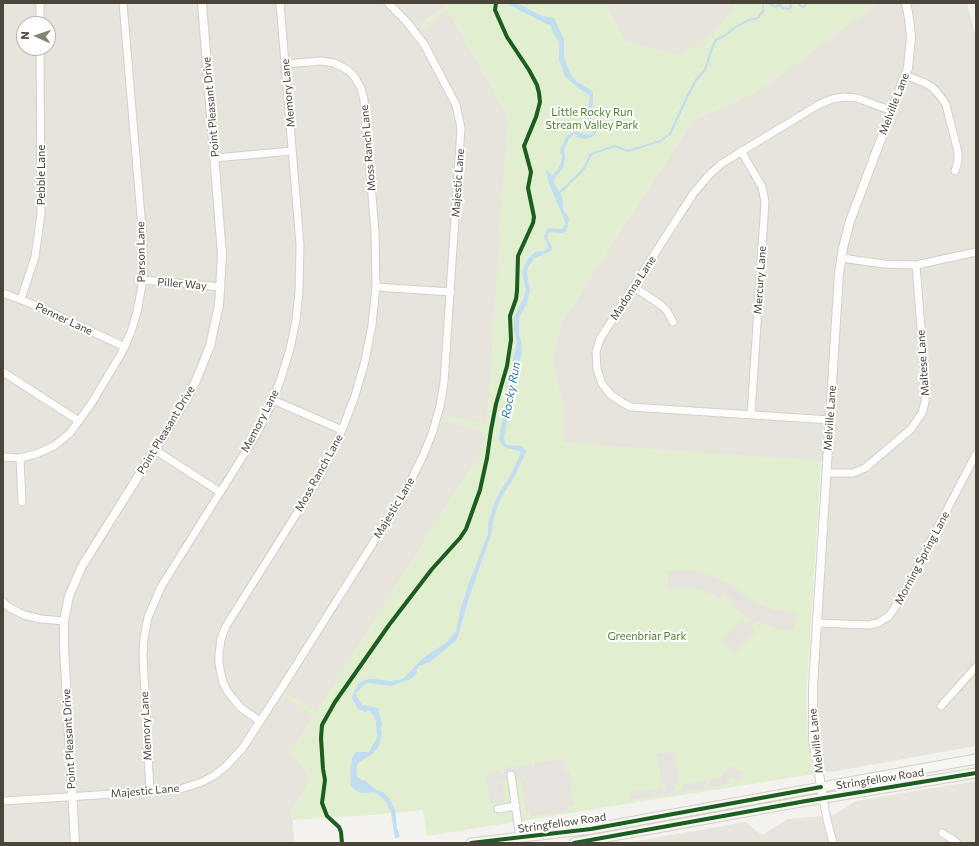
<!DOCTYPE html>
<style>
body{margin:0}
#map{position:relative;width:979px;height:846px;overflow:hidden;background:#f4f2ee;font-family:Commissioner,sans-serif}
canvas{display:block}
.frame{position:absolute;inset:0;border:4px solid #4b4439;pointer-events:none}
.north{position:absolute;left:16px;top:16px;width:40px;height:40px;box-sizing:border-box;background:#fff;border:1px solid #b7b4b0;border-radius:50%;rotate:273deg;font-size:11px;font-weight:700;line-height:16px;text-align:center;color:#4b4439}
.north::after{content:'';display:block;margin:auto;width:14px;height:18px;background:#868178;clip-path:polygon(50% 0,100% 100%,50% 72%,0 100%)}
</style>
<div id="map">
<canvas width="979" height="846"></canvas>
<div class="frame"></div>
<div class="north">N</div>
</div>
<script>
const c = document.querySelector('canvas').getContext('2d');
c.lineJoin = 'round';
function fillPath(path, color) {
  c.fillStyle = color;
  c.fill(path, 'evenodd');
}
function poly(rows) {
  const path = new Path2D();
  for (const r of rows) {
    path.moveTo(r[0], r[1]);
    for (let i = 2; i < r.length; i += 2) path.lineTo(r[i], r[i + 1]);
  }
  return path;
}
function trace(path, color, width, dash) {
  c.strokeStyle = color;
  c.lineWidth = width;
  c.lineCap = dash ? 'butt' : 'round';
  c.setLineDash(dash || []);
  c.stroke(path);
}
function drawText(font, color, halo, rows, align = 'center') {
  c.font = font + ' Commissioner,sans-serif';
  c.lineWidth = 4;
  c.setLineDash([]);
  c.textBaseline = 'middle';
  c.strokeStyle = halo;
  c.fillStyle = color;
  for (const [text, x, y, turn = 0] of rows) {
    c.save();
    c.translate(x, y);
    c.rotate((+turn || 0) * Math.PI / 180);
    c.textAlign = isNaN(turn) ? turn : align;
    if (halo) c.strokeText(text, 0, 0);
    c.fillText(text, 0, 0);
    c.restore();
  }
}
fillPath(poly([
 [3,3,443,3,446,6,419,26,448,10,508,117,487,425,445,416,444,421,486,432,485,445,292,751,311,779,292,809,294,843,3,843],
 [24,24,48,24,48,48,24,48],
 [605,3,737,3,714,34,682,56,625,41],
 [877,3,967,3,976,37,976,746,831,772,822,770,817,733,816,702,831,462,563,443,563,407,552,359,562,321,692,121,760,90],
 [976,781,976,843,627,843,745,822,762,835,788,819,834,815,856,801]
]), '#e7e4dc');
fillPath(poly([
 [443,3,605,3,625,41,682,56,714,34,737,3,877,3,760,90,692,121,562,321,552,359,563,407,563,443,821,461,806,698,808,738,813,774,427,836,423,810,371,815,293,820,292,809,311,779,291,751,313,716,283,695,285,693,316,712,485,445,486,432,444,421,445,416,487,424,508,117,448,10,422,30,419,27,446,6]
]), '#e1eecf');
fillPath(poly([
 [668,570,694,571,710,576,728,583,749,599,764,607,777,611,795,613,795,631,775,628,756,621,751,627,756,631,735,653,723,641,742,620,746,624,750,619,731,606,733,603,732,600,726,595,724,595,720,599,710,593,699,589,668,587],
 [674,752,679,782,675,783,674,785,676,789,678,790,682,789,682,785,707,780,708,784,710,785,710,780,721,777,730,766,744,773,738,781,731,777,725,785,636,799,629,798,631,790,643,791,661,788,662,792,666,791,666,785,662,784,657,754],
 [563,759,565,772,569,772,574,806,568,806,569,811,531,816,530,811,526,812,521,779,525,778,525,776,517,779,498,782,498,784,503,783,505,802,491,804,486,774,500,771,502,774,504,774,504,768,532,764,532,768,534,769,535,763]
]), '#e6e3df');
fillPath(poly([
 [505,3,517,3,542,16,554,18,564,40,564,57,570,73,576,81,592,91,593,94,593,104,591,117,596,126,597,130,595,135,590,138,585,139,575,137,578,136,574,134,569,139,564,149,565,158,563,168,555,177,554,181,555,185,562,196,563,209,569,218,567,229,566,232,563,233,551,232,548,233,547,238,552,247,551,251,534,258,528,267,527,273,530,291,527,303,519,318,519,336,521,340,522,354,516,371,504,438,506,444,508,445,522,446,526,450,526,452,514,477,501,498,494,516,491,535,469,598,458,636,456,640,430,662,419,666,416,670,417,673,411,679,390,686,368,683,365,684,355,694,362,705,378,708,382,724,381,728,382,733,379,746,371,755,359,762,357,766,357,777,362,780,366,781,375,789,384,793,389,798,395,809,397,828,400,837,395,838,391,813,386,802,378,794,374,792,365,793,358,792,354,789,351,785,350,772,352,758,356,752,369,752,377,738,376,721,374,716,370,711,367,711,366,712,358,709,352,698,353,695,359,683,364,680,372,679,391,681,403,679,423,658,446,643,456,631,460,611,469,583,488,534,488,523,495,502,498,495,511,475,521,452,516,450,507,448,502,445,499,439,509,377,517,342,514,330,514,318,525,295,526,290,522,272,527,260,535,252,544,251,548,248,548,246,544,236,548,228,562,229,566,224,548,181,546,169,552,176,558,170,562,159,562,156,560,152,561,148,566,137,571,133,577,132,590,135,594,131,587,117,590,97,589,95,577,87,565,76,559,60,559,42,552,30,551,26]
]), '#c0ddf1');
trace(poly([
 [770,3,775,7,780,5,783,8,789,9,791,7,790,3],
 [799,3,800,6,804,7,806,3],
 [559,193,576,177,585,167,591,154,615,146,628,151,660,141,670,134,687,97,696,80,705,70,712,48,716,40,726,35,734,28,748,20,758,18,763,11,763,3]
]), '#c0ddf1', 2);
const minor = poly([
 [40,3,40,24],
 [905,75,925,83,933,88,941,97,946,105,958,152,958,161,955,171],
 [741,151,762,187,765,202,751,415],
 [215,158,292,151],
 [841,258,884,264,916,265,976,252],
 [143,280,221,287],
 [376,287,451,292],
 [634,287,661,305,667,311,673,322],
 [3,293,42,308,125,347],
 [21,299,35,257,41,214,40,48],
 [3,372,79,421],
 [273,400,342,430],
 [830,420,631,407,623,403,611,395,602,384,597,369,596,352,600,339,693,194,708,176,721,164,818,105,832,99,844,97,857,98,892,111],
 [155,450,220,492],
 [3,457,20,458,36,454,54,446,70,433,91,404,121,354,131,332,137,312,143,280,143,240,123,3],
 [20,458,22,502],
 [827,473,853,473,865,468,911,429,922,413,925,402,926,390,916,265],
 [3,602,10,608,24,615,41,619,64,621],
 [816,623,869,625,878,623,889,616,900,600,976,454],
 [941,706,976,667],
 [260,721,241,708,228,692,223,683,219,664,219,654,221,639,226,626,319,478,342,430,355,396,365,361,372,325,376,287,375,231,364,100,361,88,354,76,348,70,334,63,321,61,285,64],
 [511,775,520,838],
 [150,792,143,655,144,638,148,617,161,587,256,435,263,421,273,400,281,378,290,349,296,320,299,292,300,245,280,3],
 [823,798,827,820,833,843],
 [3,801,177,790,202,782,215,775,226,766,242,749,281,689,404,494,423,456,433,431,440,406,444,382,461,128,456,105,424,44,406,21,388,3],
 [498,809,516,806],
 [942,833,952,839,957,843]
]);
const tertiary = poly([
 [823,798,813,739,813,686,839,273,843,248,850,221,908,68,911,37,909,18,906,3],
 [75,843,64,648,64,621,69,596,82,566,186,400,195,383,210,346,219,305,222,255,202,3]
]);
const secondary = poly([
 [471,843,591,829,976,759],
 [574,843,806,801,976,773]
]);
trace(minor, '#d2d0cb', 9);
trace(tertiary, '#d2d0cb', 10);
trace(secondary, '#d3cfc5', 11);
trace(minor, '#fdfdfc', 7);
trace(tertiary, '#fdfdfc', 8);
trace(secondary, '#f7f6f1', 9);
trace(poly([
 [342,843,341,832,339,827,327,816,322,803,325,780,323,769,321,738,322,725,335,702,389,625,432,569,460,538,466,529,480,490,487,458,491,430,496,404,507,366,511,340,510,316,516,299,517,291,518,256,533,223,534,217,528,188,531,172,524,146,536,117,540,102,539,93,537,85,529,70,507,37,495,10,496,3],
 [471,843,591,829,821,787],
 [574,843,806,801,976,773]
]), '#1b5e20', 4);
drawText('11px', '#4b4439', '#fff', [
 ["Memory Lane",288,93,-95],
 ["Melville Lane",894,104,-69],
 ["Point Pleasant Drive",211,107,-95],
 ["Moss Ranch Lane",368,148,-95],
 ["Pebble Lane",41,175,-90],
 ["Majestic Lane",458,183,-86],
 ["Parson Lane",141,252,-91],
 ["Mercury Lane",760,280,-86],
 ["Piller Way",182,284,5],
 ["Madonna Lane",633,288,-57],
 ["Penner Lane",64,319,25],
 ["Maltese Lane",923,363,-94],
 ["Melville Lane",830,418,-86],
 ["Memory Lane",260,421,-63],
 ["Point Pleasant Drive",166,430,-59],
 ["Moss Ranch Lane",319,473,-61],
 ["Majestic Lane",394,508,-59],
 ["Morning Spring Lane",922,558,-62],
 ["Memory Lane",146,726,-93],
 ["Point Pleasant Drive",69,739,-93],
 ["Melville Lane",816,741,-96],
 ["Stringfellow Road",880,779,-9],
 ["Majestic Lane",145,791,-5],
 ["Stringfellow Road",562,823,-8]
]);
drawText('11px', '#4a7f2a', '#fff', [
 ["Little Rocky Run",592,112],
 ["Stream Valley Park",592,125],
 ["Greenbriar Park",647,636]
]);
drawText('italic 12px', '#2e7ab2', '#fff', [
 ["Rocky Run",511,390,-79]
]);
</script>
